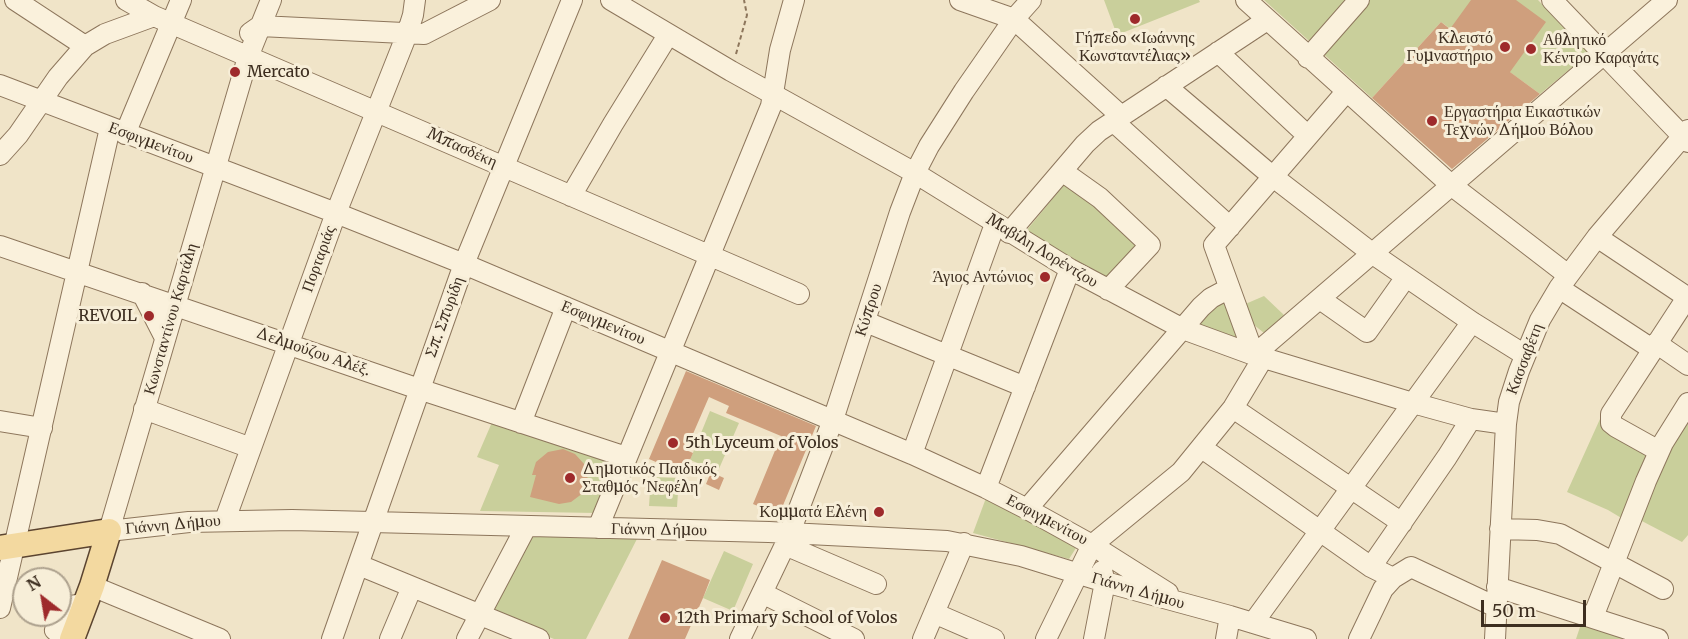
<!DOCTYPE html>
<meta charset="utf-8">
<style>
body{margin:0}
#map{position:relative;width:1688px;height:639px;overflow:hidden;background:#f0e4c8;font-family:Merriweather,serif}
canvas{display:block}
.north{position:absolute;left:12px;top:567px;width:60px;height:60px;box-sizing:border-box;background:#f7eed8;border:2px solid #ada18e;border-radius:50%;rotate:329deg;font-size:16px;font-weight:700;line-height:24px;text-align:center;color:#3d2e20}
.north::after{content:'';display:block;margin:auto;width:21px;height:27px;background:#9e2a2b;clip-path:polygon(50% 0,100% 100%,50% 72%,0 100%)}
.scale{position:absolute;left:1481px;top:600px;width:105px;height:27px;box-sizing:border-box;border:3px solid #3d2e20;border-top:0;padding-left:8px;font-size:18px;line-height:21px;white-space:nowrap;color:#3d2e20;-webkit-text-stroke:4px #f7eed8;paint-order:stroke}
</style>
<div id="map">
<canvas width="1688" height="639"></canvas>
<div class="north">N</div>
<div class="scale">50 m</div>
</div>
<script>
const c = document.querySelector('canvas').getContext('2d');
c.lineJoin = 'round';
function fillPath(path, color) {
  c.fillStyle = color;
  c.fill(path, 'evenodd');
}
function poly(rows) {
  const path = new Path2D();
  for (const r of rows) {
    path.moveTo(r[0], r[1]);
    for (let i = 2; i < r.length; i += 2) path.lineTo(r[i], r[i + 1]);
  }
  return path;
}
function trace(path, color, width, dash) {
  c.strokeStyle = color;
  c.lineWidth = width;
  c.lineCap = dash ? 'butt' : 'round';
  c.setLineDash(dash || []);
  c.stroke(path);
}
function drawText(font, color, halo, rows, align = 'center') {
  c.font = font + ' Merriweather,serif';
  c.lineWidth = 6;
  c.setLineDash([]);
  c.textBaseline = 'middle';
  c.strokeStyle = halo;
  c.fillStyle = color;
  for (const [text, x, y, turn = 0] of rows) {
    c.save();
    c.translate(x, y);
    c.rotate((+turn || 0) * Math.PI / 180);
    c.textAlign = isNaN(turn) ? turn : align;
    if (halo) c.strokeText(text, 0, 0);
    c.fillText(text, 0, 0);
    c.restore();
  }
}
fillPath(poly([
 [1104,0,1199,0,1200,2,1117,35],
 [1264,0,1538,0,1589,53,1540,94,1441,22,1372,98],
 [1064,185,1098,205,1135,240,1135,249,1108,279,1026,231],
 [1264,296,1284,315,1264,333,1248,320,1243,305],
 [1222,299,1228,301,1239,342,1196,326,1200,315],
 [710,411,739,423,718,471,690,460],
 [1688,417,1688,535,1682,542,1638,519,1666,453],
 [1600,419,1612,430,1648,453,1623,519,1608,510,1567,492],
 [493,420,617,461,596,513,480,511,499,465,477,457],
 [651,477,679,478,677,507,649,506],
 [986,498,1076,548,1069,559,973,533],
 [529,533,639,535,586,639,554,639,487,612],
 [724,551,753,564,733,611,703,598],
 [1582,621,1637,639,1576,639]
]), '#c9cf9b');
fillPath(poly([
 [1471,0,1516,0,1546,22,1510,72,1540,94,1452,169,1372,98,1441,22,1450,29],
 [686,371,816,426,779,515,753,504,781,436,726,413,729,406,709,397,686,450,693,453,684,474,649,459],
 [563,449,575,454,585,465,588,480,583,493,571,502,559,504,530,497,536,475,532,475,536,462,548,452],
 [711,472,724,478,719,490,706,484],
 [662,560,710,580,703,598,685,639,628,639]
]), '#cf9f7d');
const minor = poly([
 [15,0,85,46],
 [126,0,154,16,799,294],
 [271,0,248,57,109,531,189,522,292,520,769,532,947,541,1021,556,1105,582,1230,616,1306,639],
 [611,0,731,71,915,173,1070,269,1183,329,1254,355,1413,403,1471,419,1506,424],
 [960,0,1014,19,1120,115],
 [1246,0,1451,185,1568,275],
 [1552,0,1688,142],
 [250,33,260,26,424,34,490,0],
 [1218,52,1308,136],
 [1308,58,1359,0],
 [0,85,336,213,464,264,912,454,986,488,1027,509,1092,545,1168,593],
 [1166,86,1272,176,1373,254,1472,322,1525,355],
 [1346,92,1214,245,1254,355,1667,0],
 [1113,121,1230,227],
 [125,134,181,0],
 [0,155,18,135,58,77,85,46,105,34,154,16],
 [1062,171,1100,198,1150,245,1108,290],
 [571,196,613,124,668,35],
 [1009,233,1085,144,1099,131,1267,20],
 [1597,237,1687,297],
 [0,246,419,389,626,457],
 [1559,288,1652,349],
 [142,293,165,338],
 [1320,299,1367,332,1406,277],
 [866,322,1025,387],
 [1656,343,1688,365],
 [1233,408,1402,523],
 [144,409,251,448],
 [0,421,42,428],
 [521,423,566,307],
 [1202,448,1371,567,1393,578],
 [1659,451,1616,427,1611,423,1611,414,1688,296],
 [912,454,995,224],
 [986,488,1070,269],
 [1027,509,1201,307,1211,298,1228,289],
 [225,520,336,213,407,34,413,15,415,0],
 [598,528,771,106,780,50,794,0],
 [1500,529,1537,530,1560,534,1663,589],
 [785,545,876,584],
 [359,565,539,639],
 [1371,567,1447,457,1471,419],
 [92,586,220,639],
 [1497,587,1658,639],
 [762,593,854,639],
 [0,608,110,128],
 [934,613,994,639],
 [1593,617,1646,481,1663,443,1688,403],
 [1253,623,1472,322],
 [65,639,55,630,63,607,85,604],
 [332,639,464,264,572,0],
 [390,639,412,587],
 [467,639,526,527],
 [740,639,785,545,833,420,900,212,915,173,929,146,964,91,1014,19,1031,0],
 [923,639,964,543],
 [1046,639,1092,545,1181,472,1233,408,1263,358],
 [1094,639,1105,582,1102,571],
 [1226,639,1230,616],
 [1359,639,1383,589,1393,578,1411,567,1496,607],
 [1495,639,1506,424,1509,402,1519,371,1540,320,1559,288,1597,237,1688,130]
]);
const major = poly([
 [0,548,109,531,92,586,72,639]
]);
trace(minor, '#8d765c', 22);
trace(major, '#5b4430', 27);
trace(poly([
 [736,54,747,15,744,0]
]), '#8d765c', 2, [4.5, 3]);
trace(minor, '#faf1dc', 20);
trace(major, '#f3d9a0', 24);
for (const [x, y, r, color] of [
 [1135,19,6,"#9e2a2b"],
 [1505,47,6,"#9e2a2b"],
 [1531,49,6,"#9e2a2b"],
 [235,72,6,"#9e2a2b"],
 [1432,121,6,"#9e2a2b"],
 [1045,277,6,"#9e2a2b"],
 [149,316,6,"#9e2a2b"],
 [673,443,6,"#9e2a2b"],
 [570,478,6,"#9e2a2b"],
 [879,512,6,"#9e2a2b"],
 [665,618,6,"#9e2a2b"]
]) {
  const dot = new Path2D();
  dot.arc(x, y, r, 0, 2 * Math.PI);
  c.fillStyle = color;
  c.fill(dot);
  trace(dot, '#f7eed8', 2);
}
drawText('16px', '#3d2e20', '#f7eed8', [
 ["Γήπεδο «Ιωάννης",1135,38,"center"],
 ["Κωνσταντέλιας»",1135,56,"center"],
 ["Κλειστό",1493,38,"right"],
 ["Γυμναστήριο",1493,56,"right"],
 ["Αθλητικό",1543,40],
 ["Κέντρο Καραγάτς",1543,58],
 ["Mercato",247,72],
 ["Εργαστήρια Εικαστικών",1444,112],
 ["Τεχνών Δήμου Βόλου",1444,130],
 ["Άγιος Αντώνιος",1033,277,"right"],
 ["REVOIL",137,316,"right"],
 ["5th Lyceum of Volos",685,443],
 ["Δημοτικός Παιδικός",582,469],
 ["Σταθμός 'Νεφέλη'",582,487],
 ["Κομματά Ελένη",867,512,"right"],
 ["12th Primary School of Volos",677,618]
], 'left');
drawText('16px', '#3d2e20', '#f7eed8', [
 ["Εσφιγμενίτου",151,143,21],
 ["Μπασδέκη",462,148,24],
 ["Μαβίλη Λορέντζου",1042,251,31],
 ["Πορταριάς",319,259,-70],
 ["Κύπρου",869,310,-72],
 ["Σπ. Σπυρίδη",445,317,-70],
 ["Κωνσταντίνου Καρτάλη",171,319,-74],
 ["Εσφιγμενίτου",603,323,23],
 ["Δελμούζου Αλέξ.",313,352,19],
 ["Κασσαβέτη",1525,359,-69],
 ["Εσφιγμενίτου",1047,520,28],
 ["Γιάννη Δήμου",173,525,-5],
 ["Γιάννη Δήμου",659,530,1],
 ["Γιάννη Δήμου",1138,591,16]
]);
</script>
